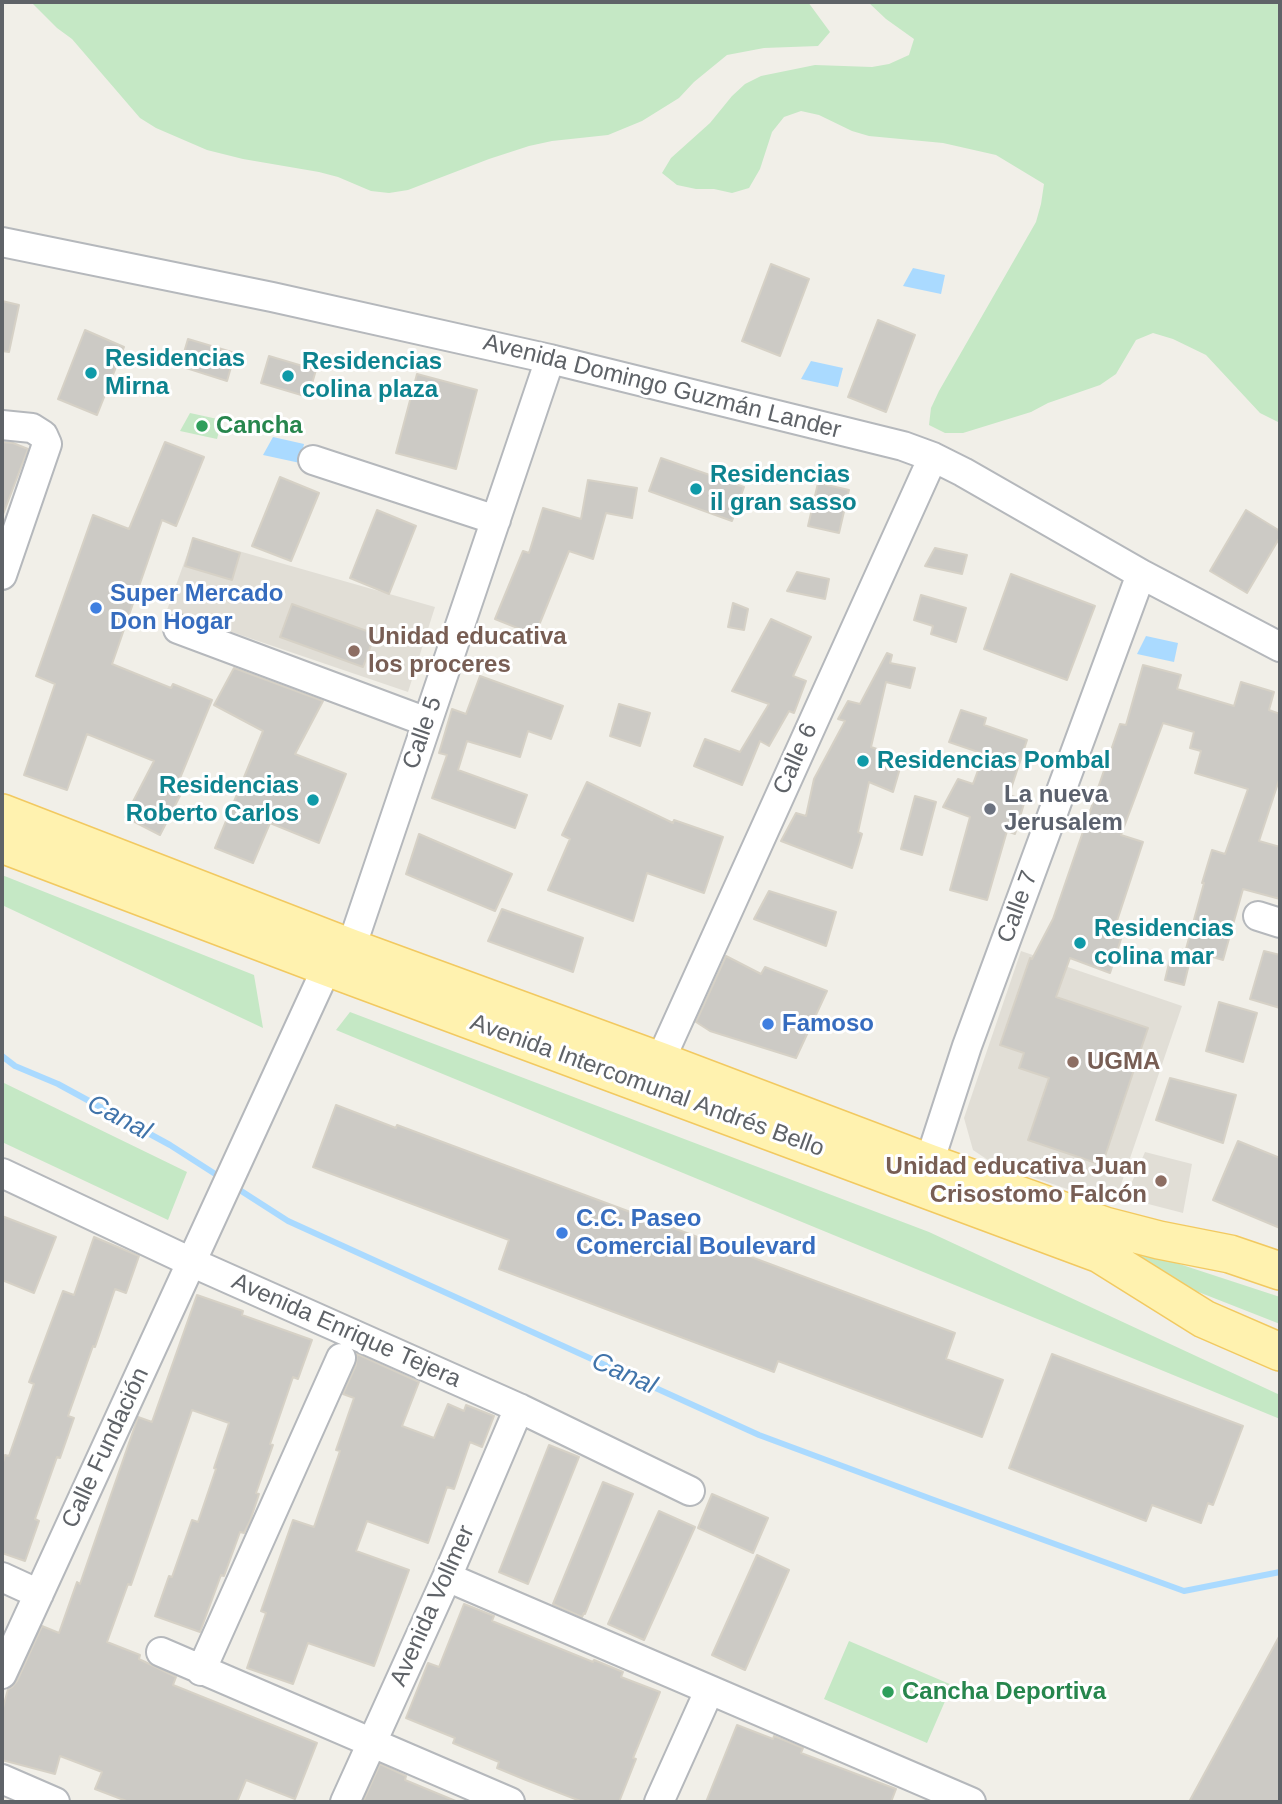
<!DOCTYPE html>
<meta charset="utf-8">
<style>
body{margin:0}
#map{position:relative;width:1282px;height:1804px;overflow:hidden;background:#f1efe8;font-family:Helvetica,sans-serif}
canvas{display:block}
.frame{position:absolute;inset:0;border:4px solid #5f6368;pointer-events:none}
</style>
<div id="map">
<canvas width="1282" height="1804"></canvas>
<div class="frame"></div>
</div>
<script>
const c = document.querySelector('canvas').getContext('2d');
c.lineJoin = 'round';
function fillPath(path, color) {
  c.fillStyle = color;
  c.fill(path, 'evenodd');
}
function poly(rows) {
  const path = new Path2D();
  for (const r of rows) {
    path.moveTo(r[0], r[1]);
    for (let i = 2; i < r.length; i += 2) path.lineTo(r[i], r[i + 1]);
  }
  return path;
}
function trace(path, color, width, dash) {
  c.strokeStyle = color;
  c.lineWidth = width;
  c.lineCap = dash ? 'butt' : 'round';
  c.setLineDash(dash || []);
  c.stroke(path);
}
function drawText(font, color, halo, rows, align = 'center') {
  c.font = font + ' Helvetica,sans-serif';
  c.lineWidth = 6;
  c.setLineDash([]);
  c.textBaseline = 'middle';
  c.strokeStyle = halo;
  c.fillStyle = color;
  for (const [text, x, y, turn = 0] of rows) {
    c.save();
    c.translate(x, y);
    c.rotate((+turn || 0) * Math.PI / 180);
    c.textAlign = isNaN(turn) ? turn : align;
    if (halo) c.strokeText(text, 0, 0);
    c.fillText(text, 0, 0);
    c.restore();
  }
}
fillPath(poly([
 [193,538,435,607,408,692,167,610],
 [1021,951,1182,1006,1114,1205,994,1164,973,1150,964,1118],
 [1145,1152,1192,1164,1183,1213,1125,1198]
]), '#e1ded6');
fillPath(poly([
 [31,2,808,2,830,32,818,46,764,48,727,55,694,82,679,98,642,121,608,135,552,141,529,146,489,159,408,190,389,193,371,191,338,177,319,172,243,159,207,150,156,128,140,118,72,39,57,28],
 [868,2,1280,2,1280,423,1260,413,1206,355,1173,339,1153,333,1136,340,1116,374,1100,385,1048,403,1031,412,963,433,945,433,929,425,931,408,939,391,1036,222,1041,204,1044,184,996,155,943,143,869,136,852,131,819,115,801,111,784,117,772,132,760,169,749,188,732,193,714,189,696,189,677,185,662,173,671,158,710,123,732,96,745,84,761,76,815,65,872,67,889,64,909,55,914,39,886,19],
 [190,413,222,420,217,439,180,431],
 [2,875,254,975,263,1028,2,905],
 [350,1012,929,1232,1280,1395,1280,1419,336,1030],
 [2,1082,187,1172,168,1220,2,1142],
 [1103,1239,1280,1297,1280,1324,1150,1273],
 [849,1641,952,1685,927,1743,824,1699]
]), '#c5e8c5');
fillPath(poly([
 [913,268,945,275,941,294,903,286],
 [811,361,843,368,838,387,801,379],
 [273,437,304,444,300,463,263,455],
 [1146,636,1178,643,1174,662,1137,654]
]), '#aadaff');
trace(poly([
 [2,1056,15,1066,58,1084,170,1145,223,1179],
 [235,1187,288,1221,759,1435,934,1500,1184,1591,1280,1572]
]), '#aadaff', 6);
const building = poly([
 [771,264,809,279,780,356,742,341,771,264],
 [2,301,19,305,9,352,2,351,2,301],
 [878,320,915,335,886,412,848,397,878,320],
 [85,330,124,347,97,415,58,399,85,330],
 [188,339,235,353,227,381,180,366,188,339],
 [269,356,316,370,308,397,261,383,269,356],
 [417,374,477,390,456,469,396,453,417,374],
 [2,442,13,443,28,449,2,517,2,442],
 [165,442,204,457,176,526,162,520,112,664,171,688,173,684,212,700,178,783,185,786,160,835,125,817,154,761,87,734,67,790,24,775,55,684,36,676,93,515,129,529,165,442],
 [661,458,744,487,732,521,649,491,661,458],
 [280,477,319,493,291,561,252,546,280,477],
 [588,480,637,488,632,518,606,513,593,559,569,551,535,635,495,619,523,551,529,553,543,508,581,519,588,480],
 [818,483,849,490,839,533,808,526,818,483],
 [377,510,416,526,389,594,350,578,377,510],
 [1246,510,1280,531,1280,537,1247,593,1210,571,1246,510],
 [193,538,240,553,232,580,185,566,193,538],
 [935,548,967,555,962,574,925,566,935,548],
 [797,572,829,579,825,599,787,591,797,572],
 [1011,574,1095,606,1067,680,984,649,1011,574],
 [921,595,966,608,956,642,931,634,933,626,914,620,921,595],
 [733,603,748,609,744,630,728,627,733,603],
 [292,604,375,634,363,667,280,637,292,604],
 [771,619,811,637,793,676,806,681,794,713,789,711,769,746,760,741,742,785,694,766,705,739,740,752,769,704,732,691,771,619],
 [887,653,892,655,890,663,915,668,910,688,886,682,871,747,903,758,893,792,869,782,858,832,862,834,852,868,781,841,796,813,806,816,814,779,845,721,838,719,848,701,860,704,887,653],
 [1143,665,1181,675,1177,689,1234,706,1241,682,1274,692,1269,710,1280,714,1280,777,1259,841,1280,847,1280,899,1243,889,1223,960,1186,949,1204,883,1202,883,1212,850,1225,854,1248,789,1195,773,1201,751,1190,748,1194,732,1163,723,1121,835,1143,842,1112,936,1121,939,1110,973,1070,958,1056,997,1148,1028,1102,1165,1028,1140,1049,1078,1019,1068,1024,1053,1000,1045,1030,958,1032,959,1053,919,1120,724,1126,725,1143,665],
 [234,668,323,701,295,754,346,774,319,843,270,823,253,863,215,848,263,731,214,705,234,668],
 [480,676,563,706,551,739,528,731,520,757,467,741,458,770,527,795,515,828,432,798,447,755,439,753,452,709,466,714,480,676],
 [619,704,650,713,640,746,610,736,619,704],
 [961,710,986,718,984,725,1027,740,1009,795,1025,800,1015,834,1007,831,987,900,950,890,970,817,943,807,958,779,973,784,984,754,949,742,961,710],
 [587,782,673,823,674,820,723,837,704,893,647,873,633,921,548,890,570,839,562,835,587,782],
 [915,796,936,802,922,855,901,849,915,796],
 [419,834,512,874,495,911,406,874,419,834],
 [769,891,836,912,826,946,754,919,769,891],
 [502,909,583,938,573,972,488,941,502,909],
 [1264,951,1280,955,1280,1008,1250,999,1264,951],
 [726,956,761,974,765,967,827,991,796,1058,710,1031,696,1022,726,956],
 [1170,959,1189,964,1184,985,1165,980,1170,959],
 [1219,1002,1257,1013,1243,1062,1206,1051,1219,1002],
 [1170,1078,1236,1095,1223,1143,1156,1120,1170,1078],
 [336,1105,396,1128,397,1125,955,1333,946,1359,1003,1380,982,1437,778,1361,774,1372,499,1269,509,1240,313,1167,336,1105],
 [1238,1141,1280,1158,1280,1228,1213,1200,1238,1141],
 [2,1216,56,1237,34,1293,2,1280,2,1216],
 [94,1237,139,1256,126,1293,115,1289,95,1347,93,1346,68,1416,74,1418,60,1458,57,1457,35,1519,39,1521,25,1561,2,1553,2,1466,5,1455,9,1456,34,1384,29,1382,63,1291,74,1295,94,1237],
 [197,1295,243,1311,242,1315,312,1340,298,1379,293,1377,270,1444,273,1445,256,1493,259,1494,250,1521,244,1533,240,1532,224,1576,221,1575,200,1632,155,1616,169,1576,172,1577,192,1520,198,1522,216,1469,214,1468,229,1423,192,1410,131,1585,128,1584,107,1642,140,1655,139,1659,176,1677,173,1685,317,1743,295,1799,246,1780,237,1802,129,1802,95,1789,102,1772,60,1756,55,1774,2,1760,2,1712,8,1689,12,1687,17,1681,42,1626,59,1633,77,1582,80,1584,137,1420,138,1417,152,1422,197,1295],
 [357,1354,419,1382,402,1426,434,1438,448,1404,464,1411,466,1405,494,1416,482,1447,470,1442,454,1489,447,1487,428,1543,367,1521,356,1551,409,1570,374,1666,308,1643,293,1684,247,1668,266,1613,261,1611,293,1520,314,1527,340,1451,336,1450,354,1398,343,1394,356,1365,357,1354],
 [1052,1354,1243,1426,1213,1505,1208,1503,1201,1523,1152,1505,1146,1521,1009,1468,1052,1354],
 [549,1445,579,1457,528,1584,499,1572,549,1445],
 [603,1482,633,1494,585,1614,584,1613,582,1617,553,1604,603,1482],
 [712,1494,768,1518,753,1553,698,1528,712,1494],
 [659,1511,695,1527,644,1640,608,1624,659,1511],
 [757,1555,789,1570,745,1670,712,1655,757,1555],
 [464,1604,494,1616,492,1621,593,1662,594,1660,623,1672,621,1677,660,1692,633,1758,636,1759,619,1802,583,1802,526,1780,497,1768,499,1762,453,1743,455,1738,406,1718,428,1663,439,1667,464,1604],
 [1280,1635,1280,1802,1189,1802,1280,1635],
 [737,1725,773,1739,774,1736,803,1748,801,1753,896,1789,891,1802,706,1802,737,1725],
 [380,1764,406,1776,405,1780,458,1802,363,1802,380,1764]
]);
fillPath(building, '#cccac5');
trace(building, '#d6d1c6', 2);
const minor = poly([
 [2,242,272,297,550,359,903,446,933,457,963,472,1141,574,1280,647],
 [2,425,32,428,43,435,47,444,2,575],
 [313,460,496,520],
 [178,629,427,722],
 [1258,916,1280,923],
 [351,948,550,359],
 [660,1061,933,457],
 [929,1163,967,1046,1141,574],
 [2,1173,191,1262,519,1408,690,1491],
 [2,1577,39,1594],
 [447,1577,971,1802],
 [161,1652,510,1802],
 [201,1671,341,1358],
 [2,1674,327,967],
 [2,1779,55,1802],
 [345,1802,447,1577,519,1408],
 [659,1802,709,1691]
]);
const major = poly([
 [2,813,351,948,660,1061,929,1163,1105,1226,1159,1240,1230,1254,1280,1271],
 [2,844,327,967,1100,1254,1204,1319,1280,1352]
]);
trace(minor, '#b5b8bc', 32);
trace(major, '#f2c960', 40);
trace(minor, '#fff', 28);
trace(major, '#fff2af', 37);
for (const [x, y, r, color] of [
 [91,373,7,"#0f9aa8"],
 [288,376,7,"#0f9aa8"],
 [202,426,7,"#2e9e5b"],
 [696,489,7,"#0f9aa8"],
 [96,608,7,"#3f7fe0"],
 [354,651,7,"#8d6e63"],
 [863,761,7,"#0f9aa8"],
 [313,800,7,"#0f9aa8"],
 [990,809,7,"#6b7280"],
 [1080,943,7,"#0f9aa8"],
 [768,1024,7,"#3f7fe0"],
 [1073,1062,7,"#8d6e63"],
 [1161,1181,7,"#8d6e63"],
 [562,1233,7,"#3f7fe0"],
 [888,1692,7,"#2e9e5b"]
]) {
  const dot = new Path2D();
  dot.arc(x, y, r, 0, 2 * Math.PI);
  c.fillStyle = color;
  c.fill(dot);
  trace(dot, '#fff', 2.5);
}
drawText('bold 24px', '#0d838f', '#fff', [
 ["Residencias",105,359],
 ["Mirna",105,387],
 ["Residencias",302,362],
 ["colina plaza",302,390],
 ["Residencias",710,475],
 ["il gran sasso",710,503],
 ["Residencias Pombal",877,761],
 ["Residencias",299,786,"right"],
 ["Roberto Carlos",299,814,"right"],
 ["Residencias",1094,929],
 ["colina mar",1094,957]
], 'left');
drawText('24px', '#5f6368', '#fff', [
 ["Avenida Domingo Guzmán Lander",662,387,14],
 ["Calle 5",423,733,-71],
 ["Calle 6",796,759,-66],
 ["Calle 7",1018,907,-70],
 ["Avenida Intercomunal Andrés Bello",647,1086,20],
 ["Avenida Enrique Tejera",346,1331,24],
 ["Calle Fundación",106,1448,-65],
 ["Avenida Vollmer",433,1606,-66]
]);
drawText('bold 24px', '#27864d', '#fff', [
 ["Cancha",216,426],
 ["Cancha Deportiva",902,1692]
], 'left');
drawText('bold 24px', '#366cbe', '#fff', [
 ["Super Mercado",110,594],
 ["Don Hogar",110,622],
 ["Famoso",782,1024],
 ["C.C. Paseo",576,1219],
 ["Comercial Boulevard",576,1247]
], 'left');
drawText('bold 24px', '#785e54', '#fff', [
 ["Unidad educativa",368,637],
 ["los proceres",368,665],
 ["UGMA",1087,1062],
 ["Unidad educativa Juan",1147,1167,"right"],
 ["Crisostomo Falcón",1147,1195,"right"]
], 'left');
drawText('bold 24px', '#5b616d', '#fff', [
 ["La nueva",1004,795],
 ["Jerusalem",1004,823]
], 'left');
drawText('italic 26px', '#4174aa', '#fff', [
 ["Canal",119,1118,28],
 ["Canal",624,1374,24]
]);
</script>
